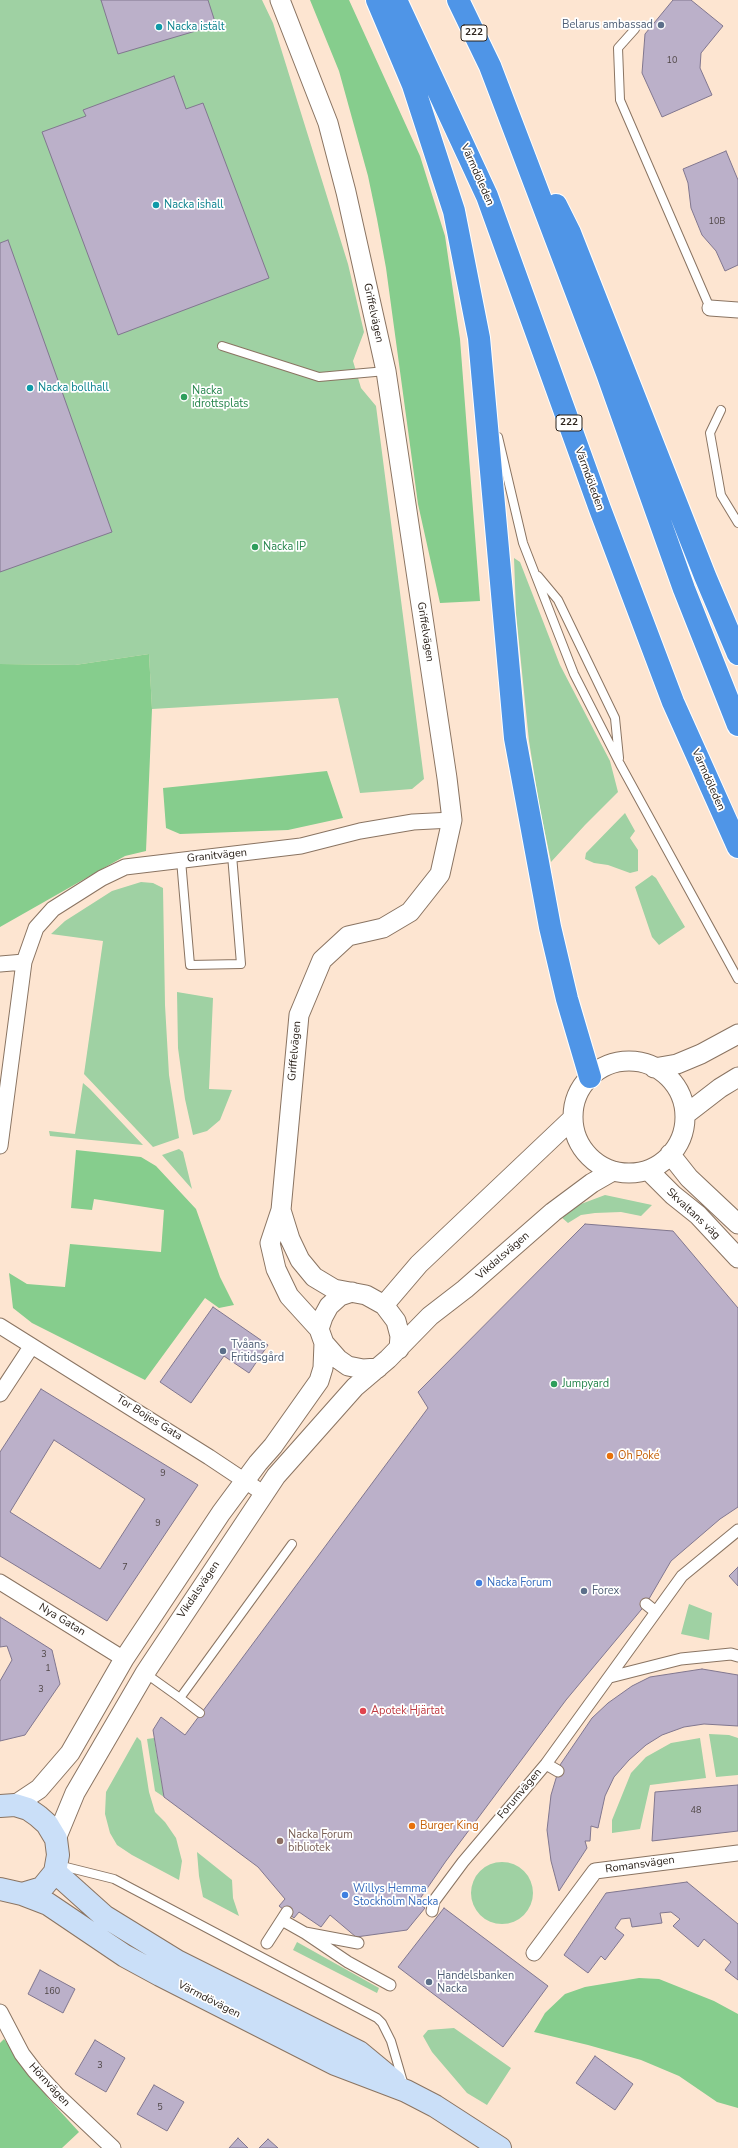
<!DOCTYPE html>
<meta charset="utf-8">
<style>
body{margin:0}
canvas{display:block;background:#fde5d1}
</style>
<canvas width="738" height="2148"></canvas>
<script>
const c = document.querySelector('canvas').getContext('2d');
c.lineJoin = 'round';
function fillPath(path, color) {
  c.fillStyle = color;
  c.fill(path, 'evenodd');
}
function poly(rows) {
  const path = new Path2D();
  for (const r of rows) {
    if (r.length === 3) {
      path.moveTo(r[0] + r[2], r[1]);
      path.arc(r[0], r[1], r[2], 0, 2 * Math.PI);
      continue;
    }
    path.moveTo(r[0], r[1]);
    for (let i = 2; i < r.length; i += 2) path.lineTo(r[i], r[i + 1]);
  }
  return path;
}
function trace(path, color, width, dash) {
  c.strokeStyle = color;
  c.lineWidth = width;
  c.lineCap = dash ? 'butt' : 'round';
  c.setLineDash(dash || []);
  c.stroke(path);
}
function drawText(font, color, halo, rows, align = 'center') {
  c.font = font + ' "Nunito Sans",sans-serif';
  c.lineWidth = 3.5;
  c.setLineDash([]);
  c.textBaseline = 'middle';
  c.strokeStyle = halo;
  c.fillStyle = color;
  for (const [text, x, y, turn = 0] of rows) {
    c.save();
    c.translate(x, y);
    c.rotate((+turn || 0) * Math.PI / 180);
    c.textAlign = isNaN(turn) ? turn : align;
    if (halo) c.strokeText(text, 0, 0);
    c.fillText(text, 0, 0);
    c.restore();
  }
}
fillPath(poly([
 [0,0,262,0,273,23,348,264,364,332,353,361,361,388,376,406,424,779,412,789,360,793,338,698,152,709,149,654,75,665,0,664],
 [514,558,520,562,560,665,610,761,618,792,585,825,551,862,539,804,529,741,516,613],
 [625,813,635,831,630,838,638,850,638,871,630,873,608,865,594,863,585,859,586,853],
 [652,875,656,878,685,927,659,945,652,937,635,887],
 [141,882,153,883,163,888,165,1005,169,1075,179,1138,153,1147,84,1074,103,941,51,934,65,921,112,891],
 [177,992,213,998,209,1089,232,1090,220,1120,207,1131,193,1135,185,1099,178,1048],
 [83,1083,90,1089,143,1145,50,1136,49,1131,75,1134],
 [179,1149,183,1152,192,1189,162,1155],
 [605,1195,652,1205,641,1216,621,1212,595,1213,581,1215,568,1223,560,1216,581,1204],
 [689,1604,712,1613,709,1640,681,1634],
 [709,1734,729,1735,738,1738,738,1775,716,1777],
 [137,1737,141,1741,149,1792,155,1812,165,1822,176,1838,182,1861,179,1880,132,1855,117,1845,110,1833,105,1814,106,1792],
 [154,1738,164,1797,155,1791,147,1739],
 [700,1738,706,1778,650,1785,640,1829,612,1833,612,1820,631,1773,646,1757,671,1743],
 [197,1852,232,1880,233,1898,239,1916,203,1897,199,1876],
 [502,1893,31],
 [297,1942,379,1988,377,1993,293,1950],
 [454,2028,511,2068,487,2105,467,2093,432,2052,423,2036,428,2030]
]), '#9fd1a3');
fillPath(poly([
 [310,0,349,0,420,156,445,236,460,339,480,601,440,603,418,504,386,268,377,219,368,176,339,71],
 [149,654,152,709,146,851,125,856,0,927,0,664,75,665],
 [327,771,343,818,288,830,180,834,166,828,163,788],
 [76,1150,141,1157,156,1166,196,1209,220,1277,234,1305,219,1308,205,1298,145,1380,32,1323,13,1308,9,1273,27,1284,65,1287,70,1244,161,1252,164,1210,94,1199,92,1210,71,1208],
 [639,1978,659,1979,714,2001,738,2014,738,2108,717,2102,679,2076,641,2060,588,2045,534,2032,545,2013,565,1994,585,1987],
 [4,2039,48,2098,79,2132,62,2148,0,2148,0,2043]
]), '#86cd8d');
const building = poly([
 [101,0,208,0,216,25,118,54,101,0],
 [673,0,691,0,723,26,701,53,700,68,712,95,662,117,642,73,645,34,673,0],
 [174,76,186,109,203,103,269,278,118,335,42,132,86,116,83,110,174,76],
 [726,151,738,180,738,265,725,271,716,251,702,235,691,208,688,183,683,169,726,151],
 [8,240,112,532,0,572,0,243,8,240],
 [585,1224,673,1231,738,1308,738,1507,720,1519,671,1561,646,1604,566,1700,446,1861,417,1903,425,1908,407,1930,356,1937,330,1915,321,1927,299,1912,294,1918,279,1906,285,1899,258,1867,164,1797,153,1730,161,1717,185,1735,428,1408,418,1392,585,1224],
 [213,1307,268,1345,249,1373,224,1356,191,1403,160,1382,213,1307],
 [41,1389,198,1485,107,1621,0,1556,0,1452,41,1389],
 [54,1440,145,1499,100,1569,10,1512,54,1440],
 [738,1567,738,1586,729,1576,738,1567],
 [0,1617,52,1650,60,1684,25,1735,0,1741,0,1681,12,1660,7,1646,0,1647,0,1617],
 [702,1669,738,1675,738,1726,704,1724,684,1727,662,1735,646,1745,629,1760,614,1777,605,1796,598,1828,591,1826,590,1841,585,1841,587,1848,559,1891,551,1861,547,1830,551,1795,560,1765,592,1718,608,1703,632,1686,650,1677,702,1669],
 [738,1785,738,1831,652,1841,655,1792,738,1785],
 [687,1882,738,1924,738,1980,725,1970,731,1962,704,1939,698,1947,673,1926,680,1919,671,1912,660,1913,662,1923,632,1927,630,1918,621,1919,615,1928,624,1935,605,1960,601,1956,588,1973,564,1955,606,1893,687,1882],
 [444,1908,548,1986,503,2047,398,1967,444,1908],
 [40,1970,75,1989,63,2013,28,1994,40,1970],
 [95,2040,125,2058,106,2092,75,2074,95,2040],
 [595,2056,633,2084,615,2110,576,2083,595,2056],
 [154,2085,184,2102,167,2131,137,2114,154,2085],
 [238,2138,248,2148,229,2148,238,2138],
 [268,2139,278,2148,259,2148,268,2139]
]);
fillPath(building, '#bbb0c9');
trace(building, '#81778f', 1);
const service = poly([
 [635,29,618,48,620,100,710,308],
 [222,346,319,377,386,371],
 [721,410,710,433,721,495,738,523],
 [498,437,523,543,574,674,620,764,738,979],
 [538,576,558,600,615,718,619,758],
 [181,860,190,965,241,964,232,855],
 [145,1673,180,1698,292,1544],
 [180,1698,200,1713],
 [58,1865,114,1879,377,2018,382,2023,391,2041,403,2082]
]);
const pedestrian = poly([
 [646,1604,656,1612],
 [610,1677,681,1659,731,1654,738,1656],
 [546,1764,558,1771],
 [432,1911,434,1901,463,1862,546,1764,682,1576,738,1530],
 [282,1920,305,1933,358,1943],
 [305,1933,348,1962,390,1985],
 [267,1943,287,1912]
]);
const minor = poly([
 [710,308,738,310],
 [0,964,24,962],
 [0,1146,24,962,36,928,53,909,102,878,125,867,301,846,360,831,413,822,452,820],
 [0,1326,209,1457,263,1493],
 [0,1394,31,1347],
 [0,1582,124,1659],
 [534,1953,595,1871,738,1853],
 [0,2012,22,2054,35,2071,58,2096,113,2148]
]);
const tertiary = poly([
 [280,0,328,123,346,192,386,371,447,778,452,820,440,874,410,912,383,928,348,936,322,960,299,1015,281,1210,270,1243,276,1269,289,1296,319,1329],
 [629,1117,56],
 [654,1068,677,1064,701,1054,738,1034],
 [685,1115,720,1088,738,1077],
 [670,1154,689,1178,738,1224],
 [648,1170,673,1195,698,1215,738,1258],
 [281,1210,290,1239,300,1260,314,1277,334,1289,366,1295,384,1305,396,1321,400,1336,399,1349],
 [352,1292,340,1296,329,1306,323,1317,319,1329,324,1343,338,1359,348,1366,363,1369,378,1368],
 [384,1305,419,1264,572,1119],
 [15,1805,39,1789,70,1753,124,1659,221,1513,258,1463,273,1446,319,1381,323,1368,324,1343],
 [56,1839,75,1793,145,1673,276,1476,355,1387,388,1359,430,1316,465,1289,553,1212,592,1183,613,1171]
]);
const secondary = poly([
 [0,1806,15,1805,28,1809,38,1816,47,1824,56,1839,58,1855,55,1872,42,1888,22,1894,0,1889],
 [55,1872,104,1916,177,1961,359,2052,394,2081],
 [22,1894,48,1904,125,1956,160,1975,335,2064,406,2091,435,2106,500,2148]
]);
const motorway = poly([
 [377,0,413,85,454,211,479,338,515,738,550,927,567,999,590,1077],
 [396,0,487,196,600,509,673,702,738,847],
 [458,0,490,66,607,373,684,589,738,725],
 [556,205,570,233,705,576,738,654]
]);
trace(service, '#8a7462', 10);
trace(pedestrian, '#8a7462', 13);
trace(minor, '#8a7462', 17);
trace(tertiary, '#8a7462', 21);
trace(secondary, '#8a7462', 24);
trace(motorway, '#fff', 24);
trace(service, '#fff', 8);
trace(pedestrian, '#fff', 11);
trace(minor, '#fff', 15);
trace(tertiary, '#fff', 19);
trace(secondary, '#cadff8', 22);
trace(motorway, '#4f95e7', 22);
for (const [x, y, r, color] of [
 [661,25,4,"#5c6f8a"],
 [159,27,4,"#0f9aa8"],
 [156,205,4,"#0f9aa8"],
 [30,388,4,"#0f9aa8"],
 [184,397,4,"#2e9e5b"],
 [255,547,4,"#2e9e5b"],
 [223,1351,4,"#5c6f8a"],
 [554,1384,4,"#2e9e5b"],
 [610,1456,4,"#e8710a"],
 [479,1583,4,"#3f7fe0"],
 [584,1591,4,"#5c6f8a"],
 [363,1711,4,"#e0444e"],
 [412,1826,4,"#e8710a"],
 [280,1841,4,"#8d6e63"],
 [345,1895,4,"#3f7fe0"],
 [429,1982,4,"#5c6f8a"]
]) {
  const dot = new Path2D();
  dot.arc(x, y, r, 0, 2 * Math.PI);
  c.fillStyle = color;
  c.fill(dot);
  trace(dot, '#fff', 1.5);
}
drawText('9px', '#4f4646', null, [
 ["10",672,61],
 ["10B",717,222],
 ["9",163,1474],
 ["9",158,1524],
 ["7",125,1568],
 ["3",44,1655],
 ["1",48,1669],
 ["3",41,1690],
 ["48",696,1811],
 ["160",52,1992],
 ["3",100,2066],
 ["5",160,2108]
]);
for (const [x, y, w] of [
 [474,33,26],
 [569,423,26]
]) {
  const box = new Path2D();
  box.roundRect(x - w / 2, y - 8, w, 16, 3);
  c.fillStyle = '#fff';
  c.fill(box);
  trace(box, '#2b221b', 1);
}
drawText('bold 10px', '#2b221b', null, [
 ["222",474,33],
 ["222",569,423]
]);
drawText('11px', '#4e5e75', '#fff', [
 ["Belarus ambassad",653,25,"right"],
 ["Tvåans",231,1345],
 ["Fritidsgård",231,1358],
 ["Forex",592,1591],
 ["Handelsbanken",437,1976],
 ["Nacka",437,1989]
], 'left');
drawText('11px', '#0d838f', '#fff', [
 ["Nacka istält",167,27],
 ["Nacka ishall",164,205],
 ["Nacka bollhall",38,388]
], 'left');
drawText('11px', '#2b221b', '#fff', [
 ["Värmdöleden",477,175,66],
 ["Griffelvägen",373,313,78],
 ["Värmdöleden",589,479,70],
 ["Griffelvägen",425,632,81],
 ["Värmdöleden",708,780,66],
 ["Granitvägen",217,856,-6],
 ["Griffelvägen",295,1051,-85],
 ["Skvaltans väg",693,1214,43],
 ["Vikdalsvägen",503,1256,-41],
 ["Tor Boijes Gata",149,1418,32],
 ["Vikdalsvägen",199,1590,-56],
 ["Nya Gatan",62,1620,31],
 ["Forumvägen",520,1794,-50],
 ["Romansvägen",640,1865,-8],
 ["Värmdövägen",209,2000,27],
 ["Hörnvägen",49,2085,47]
]);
drawText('11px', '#27864d', '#fff', [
 ["Nacka",192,391],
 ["idrottsplats",192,404],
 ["Nacka IP",263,547],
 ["Jumpyard",562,1384]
], 'left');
drawText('11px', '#c56008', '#fff', [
 ["Oh Poké",618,1456],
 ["Burger King",420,1826]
], 'left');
drawText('11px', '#366cbe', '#fff', [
 ["Nacka Forum",487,1583],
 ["Willys Hemma",353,1889],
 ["Stockholm Nacka",353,1902]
], 'left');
drawText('11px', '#be3a42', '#fff', [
 ["Apotek Hjärtat",371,1711]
], 'left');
drawText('11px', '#785e54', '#fff', [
 ["Nacka Forum",288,1835],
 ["bibliotek",288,1848]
], 'left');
</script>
